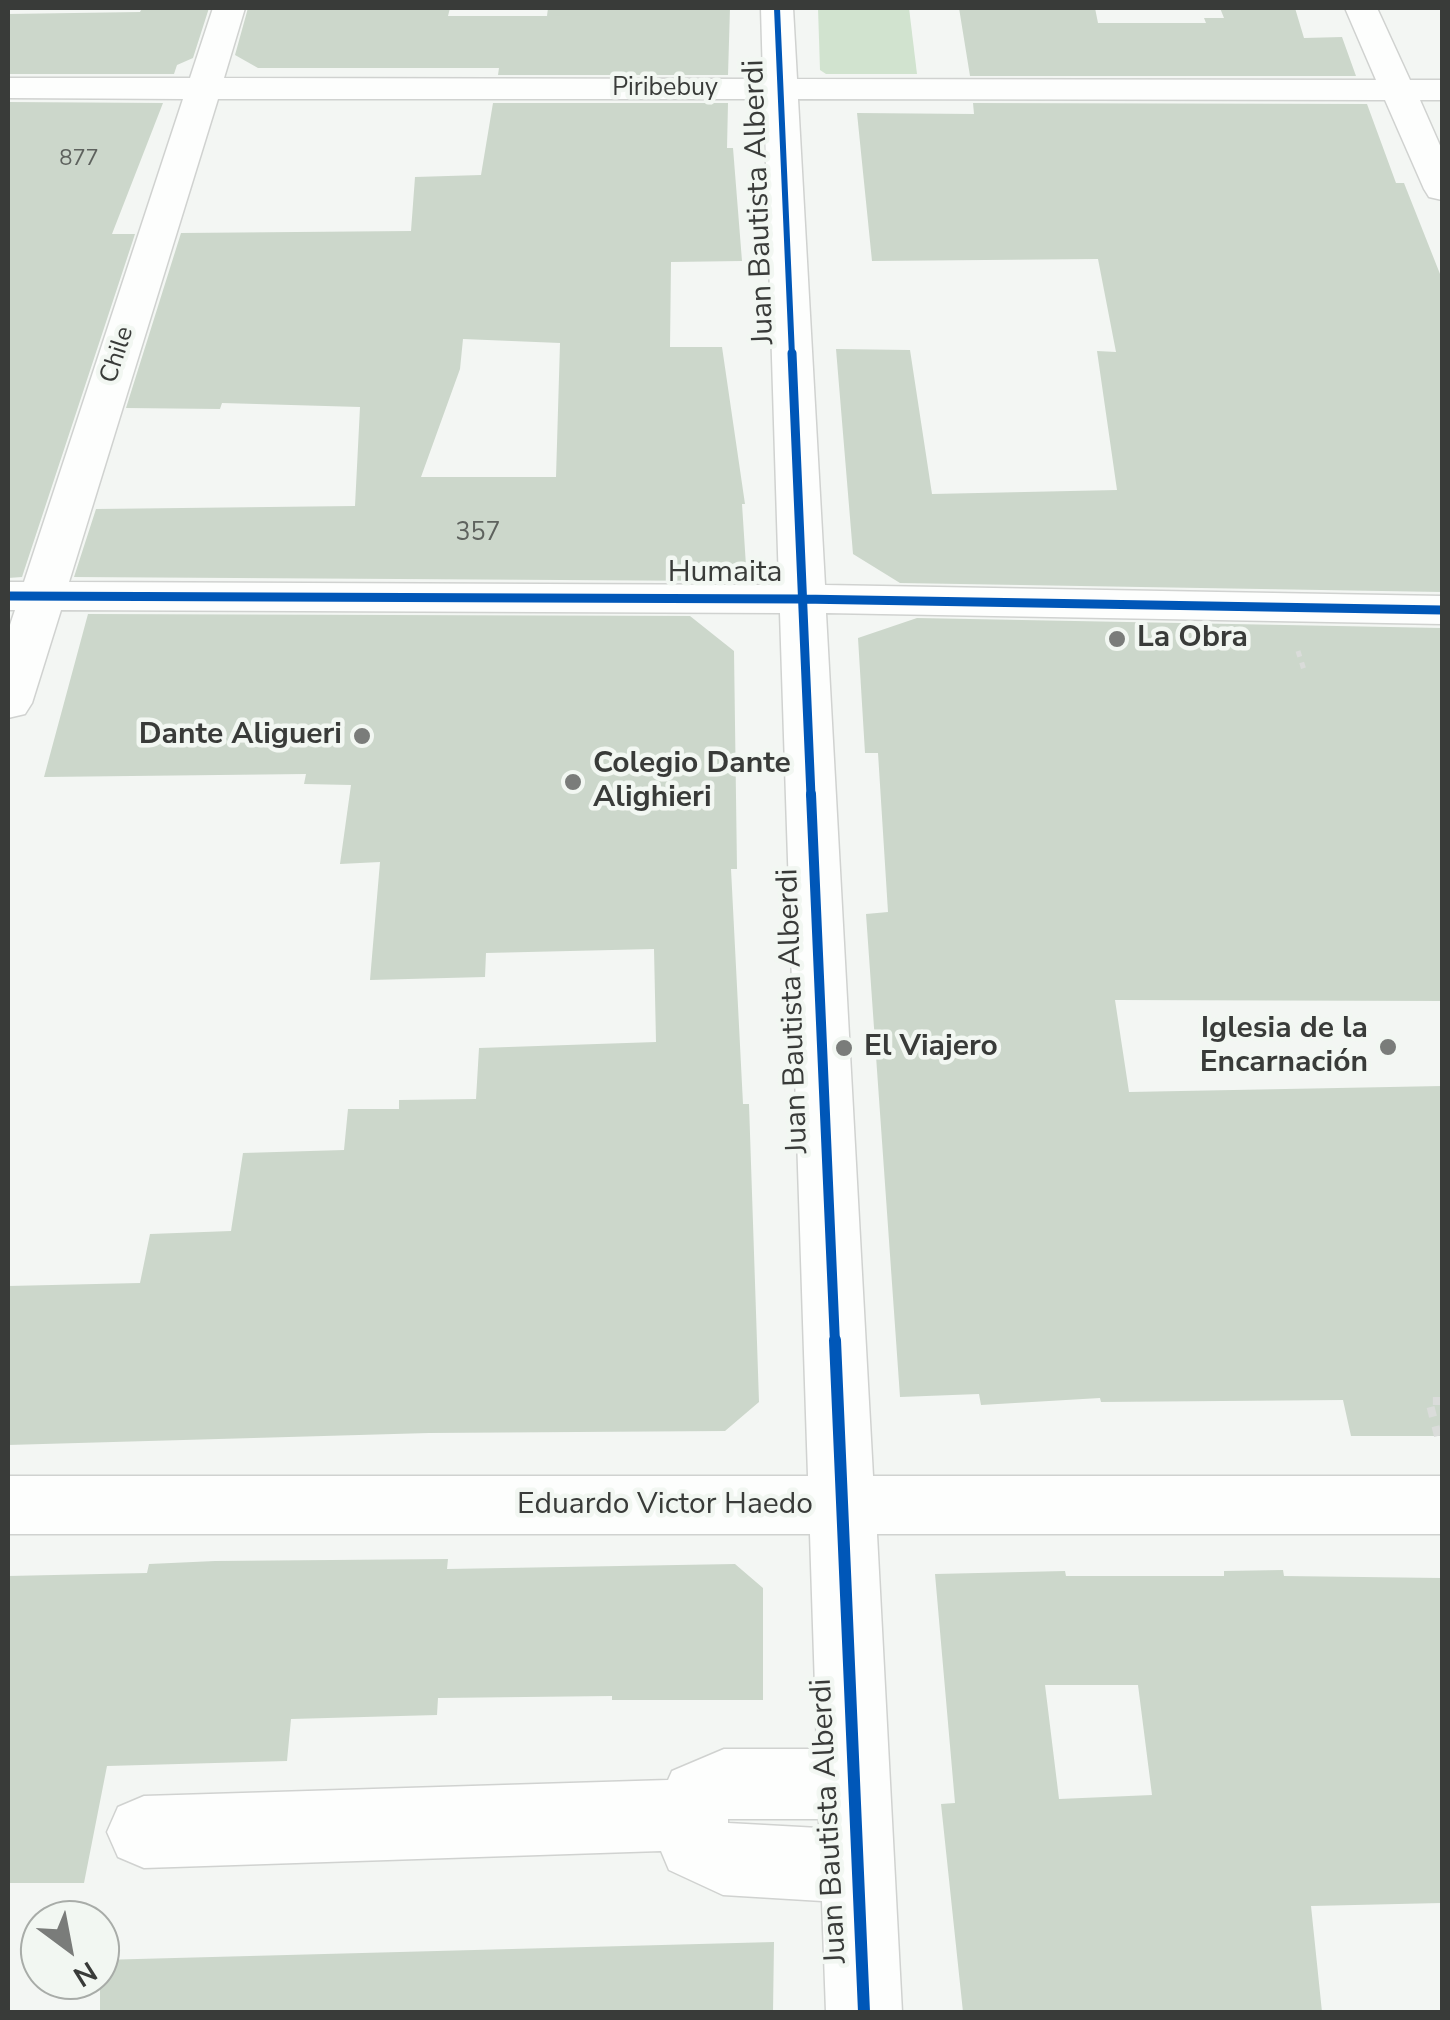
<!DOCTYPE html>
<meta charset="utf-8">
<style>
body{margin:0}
#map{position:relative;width:1450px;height:2020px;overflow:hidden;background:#f3f6f3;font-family:"Nunito Sans",sans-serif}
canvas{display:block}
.frame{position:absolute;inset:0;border:10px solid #393b39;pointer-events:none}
.north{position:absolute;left:20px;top:1900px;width:100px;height:100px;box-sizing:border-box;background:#f2f7f2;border:2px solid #a8aca8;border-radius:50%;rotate:148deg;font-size:28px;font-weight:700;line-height:40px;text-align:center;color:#393b39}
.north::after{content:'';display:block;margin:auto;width:35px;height:45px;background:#7a7c7a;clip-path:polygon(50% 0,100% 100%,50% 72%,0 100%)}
</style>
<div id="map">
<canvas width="1450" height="2020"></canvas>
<div class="frame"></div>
<div class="north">N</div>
</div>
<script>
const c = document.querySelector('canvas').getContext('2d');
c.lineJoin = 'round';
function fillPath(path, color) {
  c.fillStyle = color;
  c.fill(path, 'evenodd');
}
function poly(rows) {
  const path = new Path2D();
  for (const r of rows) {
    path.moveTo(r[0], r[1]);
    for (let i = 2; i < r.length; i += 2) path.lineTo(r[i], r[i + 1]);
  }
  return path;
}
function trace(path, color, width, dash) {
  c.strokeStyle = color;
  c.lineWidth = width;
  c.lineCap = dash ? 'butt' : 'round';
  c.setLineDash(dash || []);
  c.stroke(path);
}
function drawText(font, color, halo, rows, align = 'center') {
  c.font = font + ' "Nunito Sans",sans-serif';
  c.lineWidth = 9;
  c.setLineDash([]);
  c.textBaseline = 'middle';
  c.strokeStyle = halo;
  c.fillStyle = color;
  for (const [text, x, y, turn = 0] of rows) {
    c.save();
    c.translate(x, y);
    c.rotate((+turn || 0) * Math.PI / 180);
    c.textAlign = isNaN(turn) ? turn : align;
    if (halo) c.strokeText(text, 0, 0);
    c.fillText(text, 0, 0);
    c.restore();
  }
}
fillPath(poly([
 [818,8,909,8,917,74,826,74,820,70]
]), '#d1e3cf');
fillPath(poly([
 [142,8,209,8,193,58,177,65,174,74,8,74,8,14,140,12],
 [248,8,450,8,448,16,547,16,548,8,730,8,728,75,498,75,499,68,258,68,235,55],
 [959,8,1095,8,1098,23,1206,23,1204,18,1224,18,1220,8,1295,8,1304,38,1342,37,1356,76,970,76],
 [8,102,163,103,112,234,135,234,22,577,8,578],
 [493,103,728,103,727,148,733,148,742,261,671,262,670,347,722,347,745,504,742,504,746,566,723,581,74,577,96,509,355,506,360,407,222,403,220,409,126,408,181,233,411,231,415,177,481,175],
 [463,339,560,343,556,477,421,477,460,369],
 [973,103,1367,104,1396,183,1404,183,1442,279,1442,592,900,583,853,554,836,349,910,350,932,494,1117,490,1097,351,1116,352,1098,259,872,261,857,113,974,114],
 [88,614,690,616,734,651,737,869,731,869,743,1104,749,1104,759,1402,725,1431,429,1433,8,1445,8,1286,140,1283,150,1234,231,1231,243,1153,344,1150,348,1109,399,1109,399,1100,476,1099,479,1048,656,1042,654,949,486,953,485,977,370,980,380,862,340,864,351,785,304,784,306,774,44,777],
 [917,618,1442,628,1442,1001,1115,1000,1129,1092,1442,1086,1442,1436,1351,1436,1343,1400,1101,1402,1100,1398,981,1405,979,1394,900,1397,866,914,888,912,878,753,865,753,858,638],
 [448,1559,447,1569,735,1564,763,1588,763,1700,612,1700,612,1696,438,1698,437,1715,291,1719,287,1761,107,1766,84,1883,8,1883,8,1576,147,1573,149,1564,215,1561],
 [1283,1570,1284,1576,1442,1578,1442,1903,1311,1906,1322,2012,963,2012,941,1804,955,1803,935,1574,1065,1571,1066,1576,1224,1576,1224,1571],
 [1045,1685,1138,1685,1152,1795,1059,1799],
 [774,1942,773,2012,100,2012,100,1960]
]), '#ccd7cb');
const minor = poly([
 [213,8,245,8,224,78,763,79,761,8,793,8,797,79,1376,80,1345,8,1377,8,1410,80,1442,80,1442,100,1420,100,1442,150,1442,200,1429,197,1424,189,1385,100,798,99,825,585,1442,596,1442,624,826,613,873,1476,1442,1476,1442,1534,877,1534,902,2012,826,2012,822,1901,723,1895,669,1870,661,1851,144,1868,118,1857,107,1832,118,1807,144,1796,668,1780,672,1771,724,1749,817,1749,810,1534,8,1534,8,1476,808,1476,780,613,61,610,32,703,25,714,8,718,8,631,15,610,8,610,8,582,24,582,183,99,8,98,8,78,190,78,213,8],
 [218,99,764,99,779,585,69,582,218,99],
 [728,1819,819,1819,819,1828,728,1823,728,1819]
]);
trace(minor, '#d0d2d0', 3);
trace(poly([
 [1298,651,1305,673]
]), '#dadcda', 5, [6, 6]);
trace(poly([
 [1438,1436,1429,1401,1442,1401]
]), '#dadcda', 8, [10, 10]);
fillPath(minor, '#fdfefd');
trace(poly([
 [777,8,792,356]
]), '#0057b8', 6);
trace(poly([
 [792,353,811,796],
 [8,596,801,599,1442,610]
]), '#0057b8', 9);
trace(poly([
 [811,794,835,1343]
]), '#0057b8', 10);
trace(poly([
 [835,1340,864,2012]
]), '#0057b8', 12);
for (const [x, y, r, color] of [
 [1117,639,10,"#7a7c7a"],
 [362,736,10,"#7a7c7a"],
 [573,782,10,"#7a7c7a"],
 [1388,1047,10,"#7a7c7a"],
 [844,1048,10,"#7a7c7a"]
]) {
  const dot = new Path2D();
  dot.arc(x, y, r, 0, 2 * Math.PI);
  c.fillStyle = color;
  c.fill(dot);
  trace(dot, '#f2f7f2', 4);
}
drawText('22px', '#5e625e', null, [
 ["877",79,160]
]);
drawText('25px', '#393b39', '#f2f7f2', [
 ["Piribebuy",665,89],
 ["Chile",118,355,-72]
]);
drawText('25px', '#5e625e', null, [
 ["357",478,534]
]);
drawText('30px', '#393b39', '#f2f7f2', [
 ["Juan Bautista Alberdi",760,202,-92],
 ["Humaita",725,574],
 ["Juan Bautista Alberdi",794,1011,-92],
 ["Eduardo Victor Haedo",665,1506],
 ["Juan Bautista Alberdi",830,1821,-93]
]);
drawText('bold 30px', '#393b39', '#f2f7f2', [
 ["La Obra",1137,639],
 ["Dante Aligueri",342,736,"right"],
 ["Colegio Dante",593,765],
 ["Alighieri",593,799],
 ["Iglesia de la",1368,1030,"right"],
 ["Encarnación",1368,1064,"right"],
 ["El Viajero",864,1048]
], 'left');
</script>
